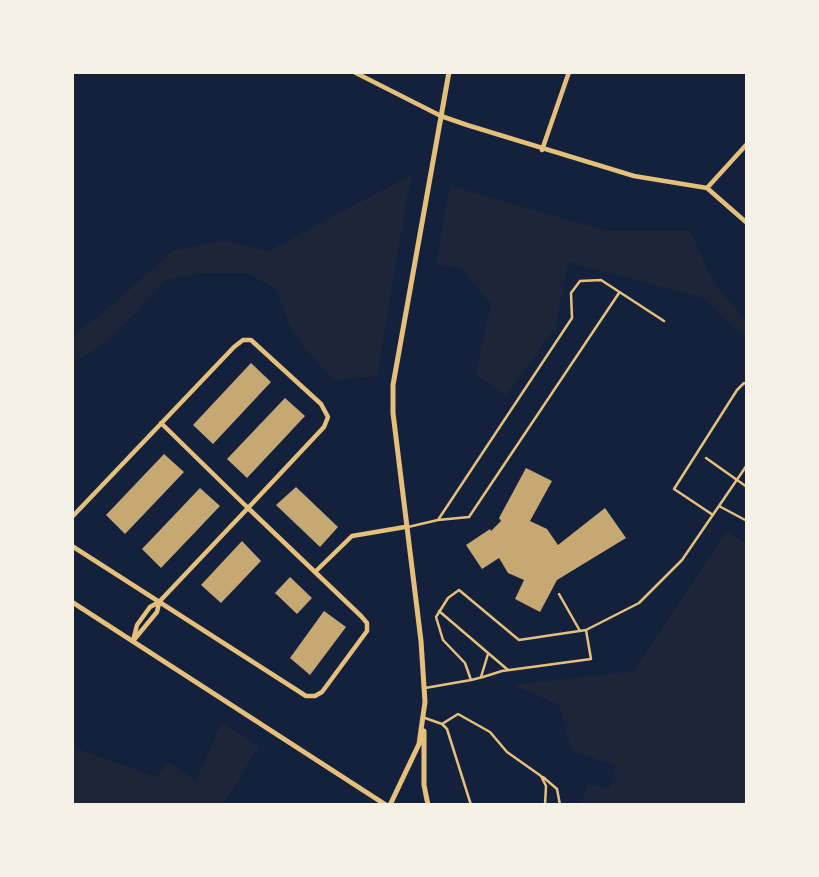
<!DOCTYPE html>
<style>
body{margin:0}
#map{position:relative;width:819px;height:877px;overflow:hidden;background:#14213d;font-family:"DejaVu Sans",sans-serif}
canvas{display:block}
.frame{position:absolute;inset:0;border:74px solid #f6f1e7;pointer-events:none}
</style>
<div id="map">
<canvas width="819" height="877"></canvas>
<div class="frame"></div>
</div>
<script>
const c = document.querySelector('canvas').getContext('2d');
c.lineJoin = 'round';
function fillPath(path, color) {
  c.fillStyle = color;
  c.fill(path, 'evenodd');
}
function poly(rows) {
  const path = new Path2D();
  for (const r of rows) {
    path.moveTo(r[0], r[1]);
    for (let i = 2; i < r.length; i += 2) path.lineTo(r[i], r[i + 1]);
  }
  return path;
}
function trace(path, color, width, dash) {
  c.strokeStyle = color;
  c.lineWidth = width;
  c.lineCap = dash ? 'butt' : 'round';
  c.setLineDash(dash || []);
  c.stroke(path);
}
fillPath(poly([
 [411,175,377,376,332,380,293,333,276,290,248,273,203,273,168,279,106,343,72,363,72,336,98,317,173,251,224,240,268,251],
 [450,186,607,231,690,231,714,283,747,322,747,340,704,298,568,262,555,328,506,396,476,374,491,304,461,269,437,264],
 [727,532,747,543,747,805,581,805,588,784,610,789,616,766,572,751,559,705,513,685,633,671],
 [222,722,259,746,223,805,72,805,72,747,157,777,168,762,196,781]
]), '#1d2539');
fillPath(poly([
 [251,363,271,382,213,444,193,425],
 [285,398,305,416,247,478,227,459],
 [164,454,184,472,125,534,106,515],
 [526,468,552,481,530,521,547,529,558,545,605,508,626,538,557,580,540,612,515,599,524,580,508,573,499,558,482,569,466,545,490,529,491,531,501,521,499,518],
 [296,487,338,527,320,547,276,505],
 [200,488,220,506,161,568,142,549],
 [242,541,261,561,221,603,201,585],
 [290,577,312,598,297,614,275,593],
 [324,611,346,627,310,675,290,658]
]), '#c6a872');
trace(poly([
 [706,458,747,487],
 [719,506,747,521],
 [713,515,674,489,737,390,744,383,747,385],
 [438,520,469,517,619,293],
 [408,527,438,520,572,318,571,293,580,281,601,280,664,321],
 [559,594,580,631],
 [439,611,508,670],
 [586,630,639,603,682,560,747,465],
 [481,677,488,654],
 [425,688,471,680,483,677,502,671,591,659,586,630,519,640,459,590,448,598,436,617,443,640,465,663,471,680],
 [425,718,442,724,447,729,471,805],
 [442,724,458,714,490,732,507,752,541,776,546,786,545,805],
 [543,777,557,789,560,805]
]), '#e5c07b', 2.5);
trace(poly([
 [354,72,441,116,467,125,634,176,707,188,747,223],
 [542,150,569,72],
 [707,188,747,144],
 [72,517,234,347,243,340,251,340,321,404,328,417,324,427,248,508,361,616,367,623,367,631,322,692,315,696,306,696,72,546],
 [316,571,352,536,405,527],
 [133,641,137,625,150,607,159,602,248,508,161,423],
 [133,641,157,612,159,603]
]), '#e5c07b', 4.5);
trace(poly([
 [72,602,386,805],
 [424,731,424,785,428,805],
 [390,805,419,744,425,702,421,641,393,413,393,385,449,72]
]), '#e5c07b', 5);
</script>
